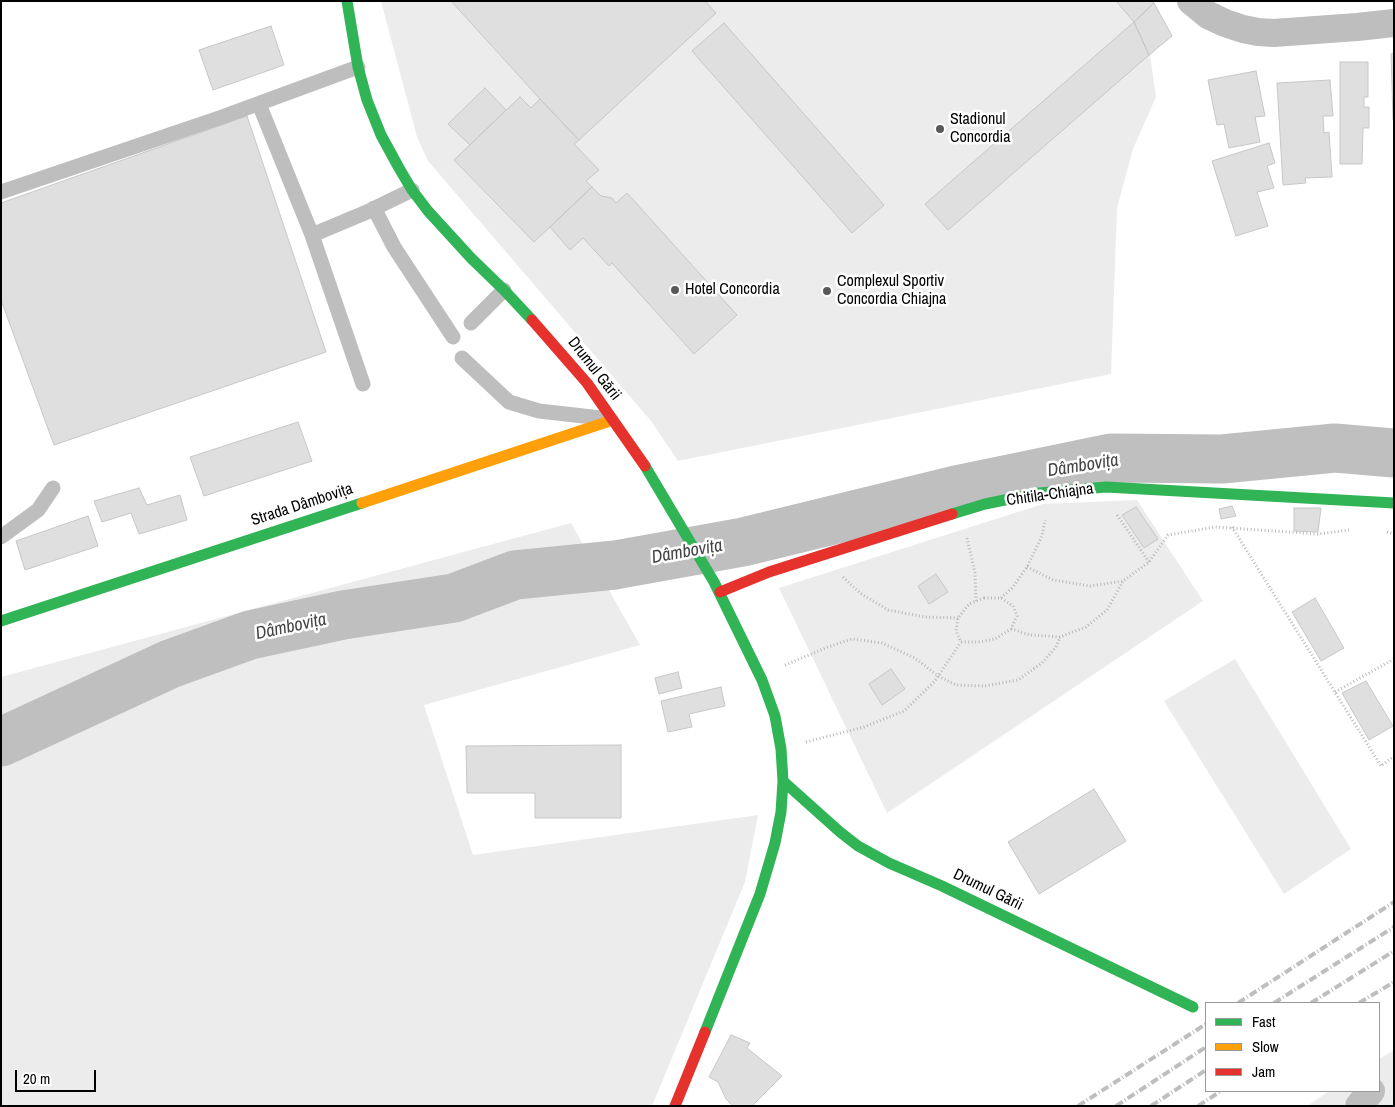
<!DOCTYPE html>
<meta charset="utf-8">
<style>
body{margin:0}
#map{position:relative;width:1395px;height:1107px;overflow:hidden;background:#fff;font-family:"Archivo Narrow",sans-serif}
canvas{display:block}
.frame{position:absolute;inset:0;border:2px solid #000;pointer-events:none}
.legend{position:absolute;left:1205px;top:1002px;width:175px;height:90px;box-sizing:border-box;background:#fff;border:1px solid #999;margin:0;padding:6px 9px;list-style:none;font-size:15px;color:#000}
.legend li{display:flex;align-items:center;gap:10px;height:25px}
.legend b{width:25px;border:1px solid #999}
.scale{position:absolute;left:15px;top:1070px;width:81px;height:22px;box-sizing:border-box;border:2px solid #000;border-top:0;padding-left:6px;font-size:15px;line-height:18px;white-space:nowrap;color:#000;-webkit-text-stroke:4px #fff;paint-order:stroke}
</style>
<div id="map">
<canvas width="1395" height="1107"></canvas>
<div class="frame"></div>
<ul class="legend">
<li><b style="height:6px;background:#30b455"></b>Fast</li>
<li><b style="height:6px;background:#ff9f0a"></b>Slow</li>
<li><b style="height:6px;background:#e5322d"></b>Jam</li>
</ul>
<div class="scale">20 m</div>
</div>
<script>
const c = document.querySelector('canvas').getContext('2d');
c.lineJoin = 'round';
function fillPath(path, color) {
  c.fillStyle = color;
  c.fill(path, 'evenodd');
}
function poly(rows) {
  const path = new Path2D();
  for (const r of rows) {
    path.moveTo(r[0], r[1]);
    for (let i = 2; i < r.length; i += 2) path.lineTo(r[i], r[i + 1]);
  }
  return path;
}
function trace(path, color, width, dash) {
  c.strokeStyle = color;
  c.lineWidth = width;
  c.lineCap = dash ? 'butt' : 'round';
  c.setLineDash(dash || []);
  c.stroke(path);
}
function drawText(font, color, halo, rows, align = 'center') {
  c.font = font + ' "Archivo Narrow",sans-serif';
  c.lineWidth = 5;
  c.setLineDash([]);
  c.textBaseline = 'middle';
  c.strokeStyle = halo;
  c.fillStyle = color;
  for (const [text, x, y, turn = 0] of rows) {
    c.save();
    c.translate(x, y);
    c.rotate((+turn || 0) * Math.PI / 180);
    c.textAlign = isNaN(turn) ? turn : align;
    if (halo) c.strokeText(text, 0, 0);
    c.fillText(text, 0, 0);
    c.restore();
  }
}
fillPath(poly([
 [381,1,1152,1,1172,36,1150,55,1156,97,1133,149,1117,208,1111,374,678,461,651,421,428,161,417,137],
 [1137,500,1203,601,887,813,779,588,1043,504],
 [571,523,640,645,424,705,473,855,758,815,745,882,652,1106,1,1106,1,677],
 [1235,659,1351,849,1284,894,1164,701],
 [1394,1050,1394,1106,1307,1106,1329,1091,1379,1091,1379,1059]
]), '#ececec');
trace(poly([
 [1,742,170,664,250,635,343,615,454,598,515,575,615,565,743,542,956,490,1111,458,1222,459,1335,448,1394,453]
]), '#bfbfbf', 49);
const building = poly([
 [451,1,705,1,716,13,579,140,540,99,451,1],
 [1116,1,1152,1,1154,3,1134,22,1116,1],
 [1154,3,1172,36,1149,55,1134,22,1154,3],
 [1134,22,1149,55,948,230,925,204,1134,22],
 [724,23,884,205,852,233,692,51,724,23],
 [271,26,284,65,213,90,199,50,271,26],
 [1394,53,1394,120,1393,120,1391,54,1394,53],
 [1340,62,1368,62,1368,97,1364,97,1364,107,1369,107,1369,128,1363,128,1362,164,1340,164,1340,62],
 [1256,71,1265,116,1255,117,1260,142,1229,148,1224,124,1217,125,1208,80,1256,71],
 [1330,80,1333,116,1323,116,1324,133,1329,132,1332,177,1305,178,1306,183,1283,185,1277,83,1330,80],
 [485,88,506,110,470,145,448,124,485,88],
 [520,97,531,108,540,99,579,140,574,144,599,170,586,181,592,187,534,242,454,160,520,97],
 [247,116,326,352,54,445,1,300,1,203,247,116],
 [1269,143,1275,163,1267,166,1274,188,1257,192,1268,226,1236,236,1212,161,1269,143],
 [592,187,601,196,612,198,616,203,627,193,737,315,694,354,612,263,609,266,583,238,570,250,550,227,592,187],
 [298,422,312,461,204,496,190,457,298,422],
 [139,488,147,505,180,495,187,520,139,534,131,513,102,522,94,501,139,488],
 [1232,506,1236,516,1221,519,1219,509,1232,506],
 [1136,507,1158,539,1144,548,1122,515,1136,507],
 [1294,508,1321,508,1318,532,1294,531,1294,508],
 [88,516,98,546,25,570,16,541,88,516],
 [936,574,948,592,929,604,918,586,936,574],
 [1315,598,1344,648,1321,661,1292,612,1315,598],
 [891,669,905,689,882,705,869,684,891,669],
 [678,672,682,688,659,694,655,678,678,672],
 [1366,681,1393,726,1369,740,1342,693,1366,681],
 [721,687,725,706,689,714,692,727,668,732,661,701,721,687],
 [621,745,621,818,535,818,535,793,467,793,466,746,621,745],
 [1094,789,1126,841,1039,894,1008,842,1094,789],
 [731,1035,750,1043,747,1048,782,1076,752,1106,733,1106,726,1099,718,1082,709,1077,731,1035]
]);
fillPath(building, '#dfdfdf');
trace(building, '#c7c7c7', 1);
trace(poly([
 [1117,515,1149,562],
 [1232,527,1381,766,1394,756],
 [1387,532,1394,534],
 [967,538,975,573,976,601],
 [1027,567,1053,580,1090,586,1123,581,1149,562,1168,535,1215,527,1318,534,1349,530],
 [843,577,860,593,888,610,925,617,958,618],
 [984,598,1001,598,1013,606,1017,616,1011,629,995,639,978,642,961,642,956,631,958,618,969,604,984,598],
 [1001,598,1013,587,1027,567,1042,536,1045,520],
 [1011,629,1030,635,1060,637,1086,627,1107,610,1123,581],
 [785,665,828,647,852,639,882,643,915,658,938,676,956,685,985,686,1018,680,1042,663,1056,647,1060,637],
 [1335,692,1394,659],
 [806,742,864,727,904,711,934,682,961,642]
]), '#b9b9b9', 3, [1, 2.5]);
trace(poly([
 [259,104,312,235,363,384],
 [1,192,222,117,358,67],
 [374,208,394,247,453,337],
 [312,235,367,212,412,190],
 [471,323,504,290],
 [462,358,509,402,539,411,601,418],
 [1,537,38,510,53,488]
]), '#bebebe', 15);
trace(poly([
 [1191,1,1208,15,1225,23,1243,29,1258,32,1274,33,1357,27,1394,23],
 [1359,1106,1371,1091]
]), '#bebebe', 28);
trace(poly([
 [347,1,358,67,367,100,381,135,399,168,412,190,428,211,471,258,504,290,532,320],
 [645,466,714,582,762,680,775,716,781,749,783,781,781,812,775,843,760,894,705,1032],
 [952,514,985,504,1039,493,1106,487,1394,503],
 [1,621,362,503],
 [783,781,840,832,858,846,889,863,942,886,1193,1007]
]), '#30b455', 11);
trace(poly([
 [362,503,613,420]
]), '#ff9f0a', 11);
trace(poly([
 [532,320,587,383,645,466],
 [720,592,769,572,952,514],
 [675,1106,705,1032]
]), '#e5322d', 11);
trace(poly([
 [1238,1003,1394,902],
 [1274,1003,1394,927],
 [1311,1003,1394,951],
 [1359,1003,1394,982],
 [1078,1106,1206,1024],
 [1116,1106,1206,1047],
 [1151,1106,1206,1070],
 [1198,1106,1221,1091]
]), '#bebebe', 4, [8, 2.5, 1, 2.5]);
for (const [x, y, r, color] of [
 [940,129,5,"#595959"],
 [675,290,5,"#595959"],
 [827,291,5,"#595959"]
]) {
  const dot = new Path2D();
  dot.arc(x, y, r, 0, 2 * Math.PI);
  c.fillStyle = color;
  c.fill(dot);
  trace(dot, '#fff', 2);
}
drawText('16px', '#000', '#fff', [
 ["Stadionul",950,120],
 ["Concordia",950,138],
 ["Complexul Sportiv",837,282],
 ["Concordia Chiajna",837,300],
 ["Hotel Concordia",685,290]
], 'left');
drawText('16px', '#000', '#fff', [
 ["Drumul Gării",594,369,52],
 ["Chitila-Chiajna",1050,495,-8],
 ["Strada Dâmbovița",302,505,-18],
 ["Drumul Gării",988,890,26]
]);
drawText('italic 18px', '#444', '#fff', [
 ["Dâmbovița",1083,466,-9],
 ["Dâmbovița",687,552,-10],
 ["Dâmbovița",291,627,-12]
]);
</script>
